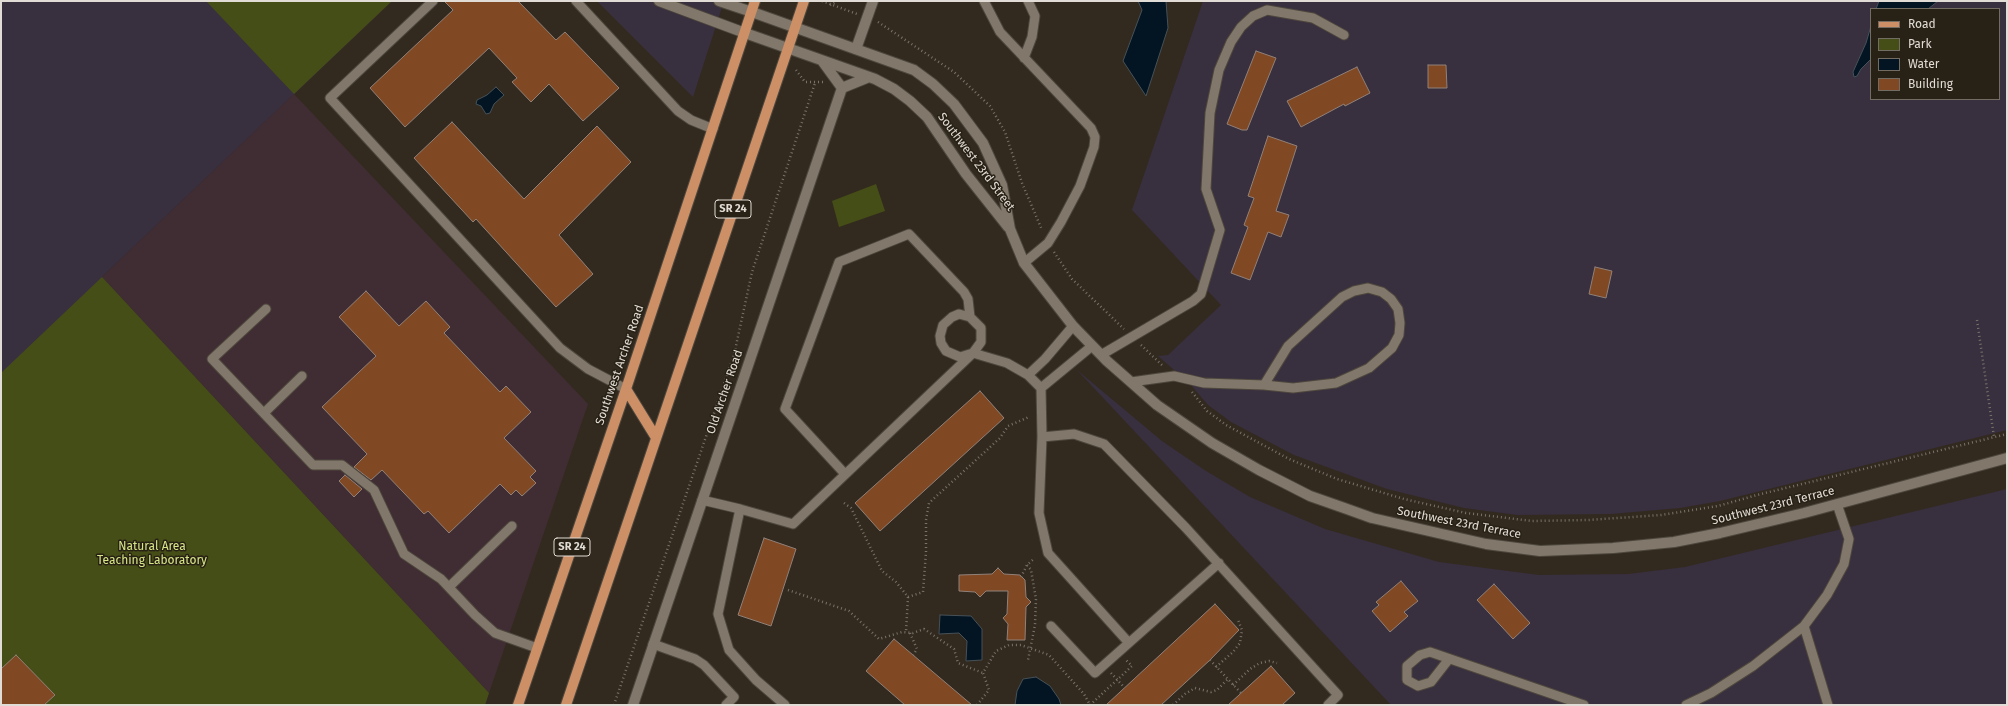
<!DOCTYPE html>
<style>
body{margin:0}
#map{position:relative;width:2008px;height:706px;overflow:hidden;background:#322a1f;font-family:"Fira Sans",sans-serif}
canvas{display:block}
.frame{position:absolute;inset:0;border:2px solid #e1dcd5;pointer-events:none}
.legend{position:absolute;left:1870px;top:8px;width:130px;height:92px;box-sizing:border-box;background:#282115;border:1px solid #726c62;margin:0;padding:5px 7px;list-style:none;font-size:12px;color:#e1dcd5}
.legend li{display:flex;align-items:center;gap:8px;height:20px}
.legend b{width:20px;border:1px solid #726c62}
</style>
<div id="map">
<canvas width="2008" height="706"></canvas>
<div class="frame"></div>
<ul class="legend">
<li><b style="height:5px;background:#cc8f66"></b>Road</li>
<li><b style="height:11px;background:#464e17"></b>Park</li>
<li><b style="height:11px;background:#031522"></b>Water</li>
<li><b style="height:11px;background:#814824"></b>Building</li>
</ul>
</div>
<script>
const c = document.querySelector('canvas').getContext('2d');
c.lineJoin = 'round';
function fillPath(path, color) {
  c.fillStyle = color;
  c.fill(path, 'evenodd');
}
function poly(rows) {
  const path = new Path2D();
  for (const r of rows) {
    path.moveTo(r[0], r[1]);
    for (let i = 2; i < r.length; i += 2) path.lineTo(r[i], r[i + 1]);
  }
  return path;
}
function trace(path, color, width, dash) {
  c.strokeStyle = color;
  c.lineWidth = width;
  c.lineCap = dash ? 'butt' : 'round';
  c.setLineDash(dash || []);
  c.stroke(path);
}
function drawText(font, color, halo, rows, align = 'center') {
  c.font = font + ' "Fira Sans",sans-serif';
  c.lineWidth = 3;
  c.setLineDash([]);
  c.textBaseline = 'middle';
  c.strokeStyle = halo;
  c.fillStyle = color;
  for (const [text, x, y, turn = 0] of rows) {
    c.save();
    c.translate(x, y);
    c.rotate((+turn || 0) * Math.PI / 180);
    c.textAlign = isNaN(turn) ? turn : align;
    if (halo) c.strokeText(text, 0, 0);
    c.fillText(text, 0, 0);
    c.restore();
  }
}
fillPath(poly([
 [1,1,392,1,102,277,489,693,485,705,1,705],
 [597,1,724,1,693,97],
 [1203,1,2007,1,2007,430,1720,501,1680,508,1611,514,1518,515,1464,508,1387,489,1294,455,1231,422,1208,405,1190,384,1158,356,1168,355,1221,305,1132,210],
 [1871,9,1999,9,1999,99,1871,99],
 [1077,370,1162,441,1206,471,1250,497,1325,529,1439,562,1539,575,1628,574,1685,567,2007,489,2007,705,1391,705]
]), '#382f3f');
fillPath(poly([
 [294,94,588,404,489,693,102,277]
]), '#402d33');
fillPath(poly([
 [206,1,392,1,294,94],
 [876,184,885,211,839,227,832,201],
 [102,277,489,693,485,705,1,705,1,373]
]), '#464e17');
const water = poly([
 [1138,1,1166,1,1168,28,1146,96,1123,61,1142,10,1138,1],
 [1879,1,1938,1,1928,9,1876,9,1879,1],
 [1871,26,1871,59,1861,69,1857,76,1854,77,1853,72,1866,43,1871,26],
 [496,87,504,95,494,104,490,113,486,114,481,106,476,104,477,100,487,95,496,87],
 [940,615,971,616,982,629,982,660,966,661,967,641,959,633,939,634,940,615],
 [1036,677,1050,686,1059,699,1061,705,1015,705,1017,691,1023,679,1036,677]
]);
fillPath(water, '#031522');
trace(water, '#465158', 1);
const building = poly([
 [444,1,518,1,556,40,565,32,619,88,583,121,549,84,531,102,512,82,517,78,489,48,405,127,370,88,453,10,444,1],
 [1256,51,1276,58,1247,130,1242,130,1227,124,1256,51],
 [1428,65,1446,65,1447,88,1428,88,1428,65],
 [1357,67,1370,93,1345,106,1344,104,1301,127,1287,101,1357,67],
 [452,122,524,199,597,126,631,162,559,235,593,274,556,307,476,219,473,222,414,158,452,122],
 [1268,136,1297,146,1276,211,1289,215,1281,237,1268,232,1250,280,1231,273,1248,227,1244,225,1254,198,1248,196,1268,136],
 [1595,267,1612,271,1606,298,1589,294,1595,267],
 [366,291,399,326,426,301,450,327,444,333,500,392,506,386,531,412,504,438,536,471,530,477,536,483,522,496,516,490,511,495,500,484,449,533,428,511,424,514,382,470,371,480,354,467,367,454,322,407,376,356,339,317,366,291],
 [980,391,1004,418,880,531,855,503,980,391],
 [345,475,362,489,354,497,339,481,345,475],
 [764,538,796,549,771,626,738,615,764,538],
 [998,568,1004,574,1020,575,1025,580,1026,597,1031,602,1026,607,1025,640,1007,640,1008,624,1003,618,1007,614,1008,591,986,591,980,597,975,592,959,591,959,575,992,574,998,568],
 [1401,581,1418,601,1404,612,1408,616,1390,632,1372,611,1379,605,1376,602,1401,581],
 [1494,584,1530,623,1513,639,1477,600,1494,584],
 [1215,604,1239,630,1210,660,1161,705,1106,705,1215,604],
 [894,639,913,655,972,705,905,705,866,671,894,639],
 [16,655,55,695,44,705,1,705,1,669,16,655],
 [1271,666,1295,693,1282,705,1228,705,1271,666]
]);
fillPath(building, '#814824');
trace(building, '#908179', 1);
const lane = poly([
 [433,1,330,98,560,348,588,369,626,389],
 [576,1,678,111,691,120,713,129],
 [984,1,1000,32,1091,128,1095,137,1094,147,1080,186,1061,222,1048,243,1024,263],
 [1024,58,1032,37,1035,16,1028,1],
 [266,309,212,359,313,465,342,465,374,490,404,554,441,579,475,615,495,633,537,648],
 [970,317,959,314,952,317,943,325,940,336,941,343,946,351,960,357,973,353,1007,363,1028,375,1041,388,1042,437,1074,434,1104,444,1186,528,1338,695,1328,705],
 [1101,355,1193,301,1201,294,1220,230,1206,189,1210,113,1219,70,1231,42,1241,27,1253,16,1267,10,1313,18,1344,35],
 [1028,375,1045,359,1073,326],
 [1131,382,1174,376,1204,383,1264,385,1288,346,1342,297,1354,291,1368,288,1382,292,1391,299,1398,309,1400,323,1399,335,1392,348,1369,368,1336,383,1293,388,1264,385],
 [1041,388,1092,346],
 [264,413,302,376],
 [1042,437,1039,513,1048,553,1129,643],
 [702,500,740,509],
 [449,587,512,526],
 [1051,626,1095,673,1219,563],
 [1804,626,1828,705],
 [653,644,695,659,704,665,734,697,726,705],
 [1449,659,1431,682,1418,686,1407,680,1407,666,1420,655,1430,652,1584,705],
 [785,705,756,680,729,650,718,614,740,509,793,524,973,353,981,342,981,328,970,317,968,299,964,292,909,234,839,262,785,409,845,474],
 [1686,705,1711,693,1753,666,1804,626,1827,595,1844,564,1849,539,1837,504]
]);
const street = poly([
 [659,1,745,33],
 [719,1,752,12],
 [856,49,873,1]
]);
const secondary = poly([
 [752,12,914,70,933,84,954,104,983,143,1002,185,1010,229,1024,263,1073,326,1107,361,1157,405,1212,443,1259,470,1310,496,1347,509,1372,518,1486,544,1540,551,1613,548,1674,542,1720,533,1804,513,2007,458],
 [745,33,875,79,894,89,910,101,927,117,966,174,1008,227],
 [823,62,842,88],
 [842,88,869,77],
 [633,705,842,88]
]);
const primary = poly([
 [626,389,655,436],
 [518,705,626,389,755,1],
 [566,705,804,1]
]);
trace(lane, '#4e473d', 11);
trace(street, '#4e473d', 12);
trace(secondary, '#4e473d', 12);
trace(primary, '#4e473d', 12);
trace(poly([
 [822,1,857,14],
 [830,5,837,1],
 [878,22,954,72,990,106,1005,132,1022,183,1042,230],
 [796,70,805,82,823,82],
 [1054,252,1072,279,1124,329],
 [1977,320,1994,437],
 [1141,345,1163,366],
 [1192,392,1207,411,1226,425,1289,459,1337,479,1404,499,1466,513,1532,521,1588,520,1661,515,1718,506,1757,495,2007,434],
 [844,503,851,508,882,571,896,582,908,597,906,632],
 [1027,565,1031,570,1036,599,1035,625,1028,660],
 [1021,577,1027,565,1035,558],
 [788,590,849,611,879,639,902,632,913,633,924,629,954,649,958,663,983,673],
 [908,597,923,592,926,552,926,520,929,503,1000,438,1008,426,1029,417],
 [910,633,917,649,913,655],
 [1210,660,1241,693],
 [1216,667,1233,652,1240,643,1242,630,1238,620],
 [1111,673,1123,686],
 [1233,685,1250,669,1260,663,1269,661,1277,663],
 [614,705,734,355,752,272,815,83],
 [977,705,989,690,983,673,996,651,1009,645,1021,645,1049,655,1084,694,1090,705],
 [1090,705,1132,666,1126,660],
 [1173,705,1185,694,1195,688,1211,692,1217,690,1228,679]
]), '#7a736a', 2.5, [1, 3]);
trace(lane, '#81786b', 9);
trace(street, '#81786b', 10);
trace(secondary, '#81786b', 10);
trace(primary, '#cc8f66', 10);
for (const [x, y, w] of [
 [733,209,36],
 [572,547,36]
]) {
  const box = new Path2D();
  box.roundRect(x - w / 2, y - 9, w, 18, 3);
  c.fillStyle = '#282115';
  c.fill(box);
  trace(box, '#e1dcd5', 1);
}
drawText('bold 11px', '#e1dcd5', null, [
 ["SR 24",733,209],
 ["SR 24",572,547]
]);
drawText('12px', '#e1dcd5', '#282115', [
 ["Southwest 23rd Street",976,162,53],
 ["Southwest Archer Road",620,365,-71],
 ["Old Archer Road",725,392,-71],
 ["Southwest 23rd Terrace",1773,506,-14],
 ["Southwest 23rd Terrace",1459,523,11]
]);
drawText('12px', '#d6e686', '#282115', [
 ["Natural Area",152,547],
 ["Teaching Laboratory",152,561]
]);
</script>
